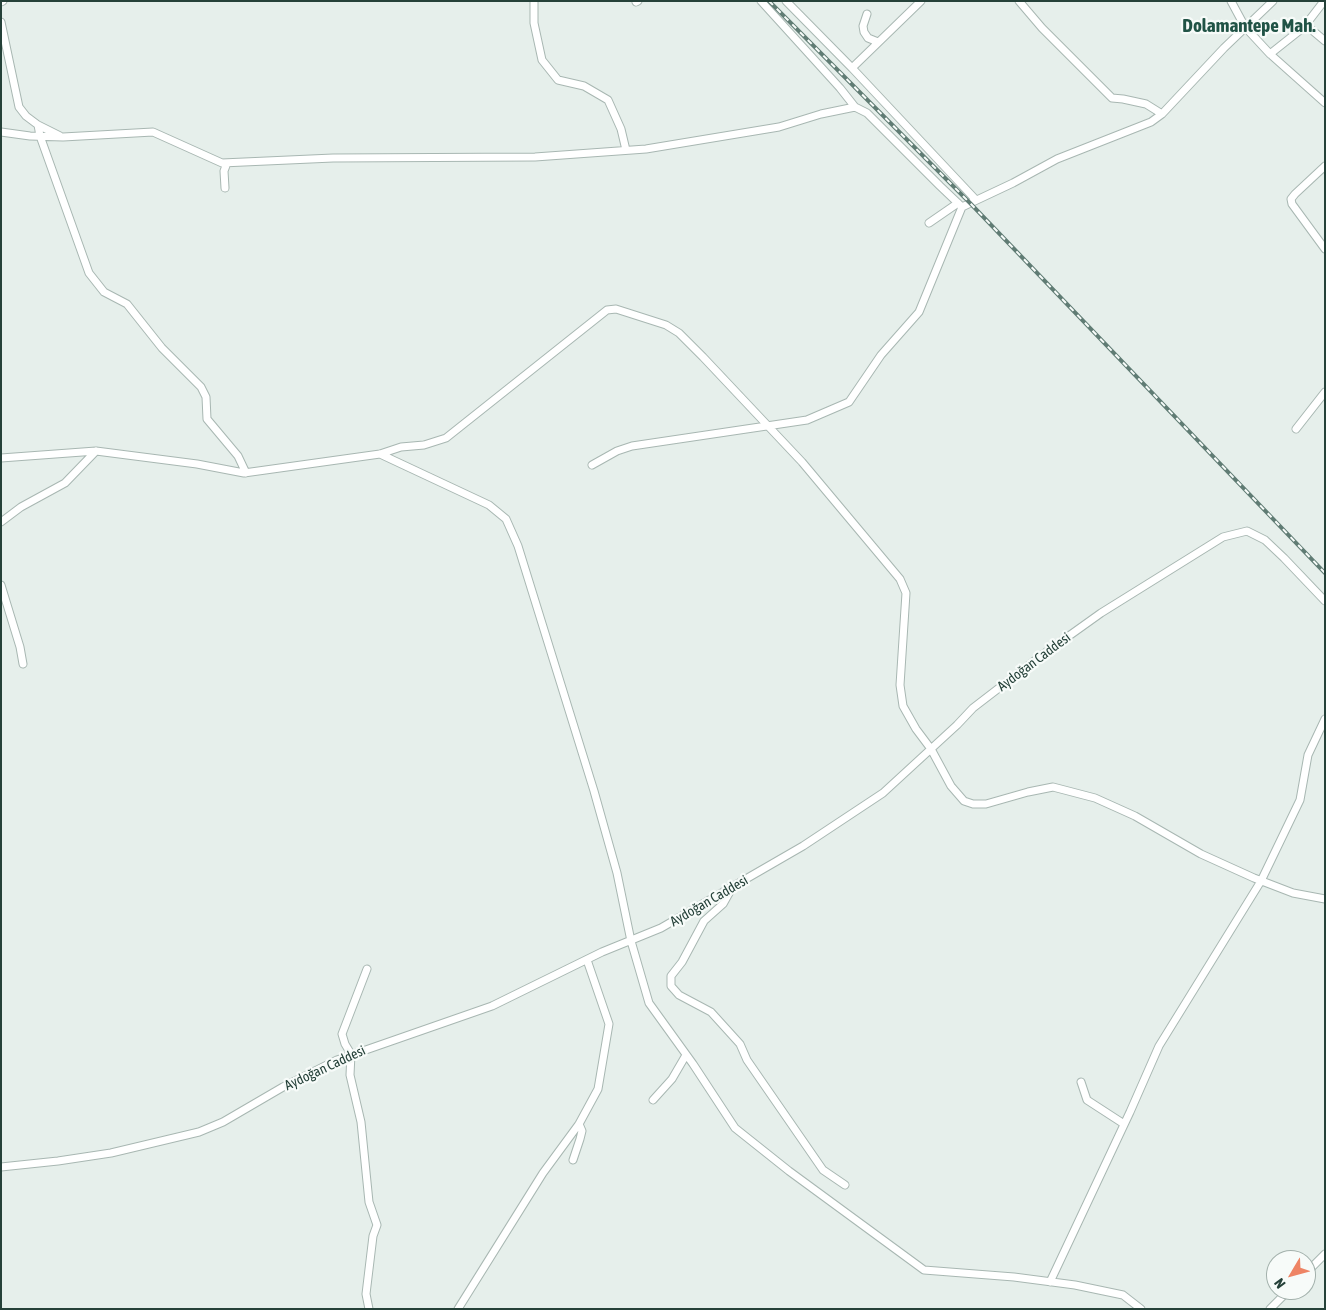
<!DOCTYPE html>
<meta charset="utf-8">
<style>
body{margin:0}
#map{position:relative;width:1326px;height:1310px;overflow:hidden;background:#e6efeb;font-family:"Asap Condensed",sans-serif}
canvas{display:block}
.frame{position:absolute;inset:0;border:2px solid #254139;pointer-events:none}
.north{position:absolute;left:1266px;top:1250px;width:50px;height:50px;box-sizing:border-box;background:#f7fbf9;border:1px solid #a3b1ac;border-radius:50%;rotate:233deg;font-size:14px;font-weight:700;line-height:20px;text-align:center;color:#254139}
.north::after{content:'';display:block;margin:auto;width:18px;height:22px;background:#ee8465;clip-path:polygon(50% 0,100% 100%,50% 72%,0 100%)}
</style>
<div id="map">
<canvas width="1326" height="1310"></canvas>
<div class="frame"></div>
<div class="north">N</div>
</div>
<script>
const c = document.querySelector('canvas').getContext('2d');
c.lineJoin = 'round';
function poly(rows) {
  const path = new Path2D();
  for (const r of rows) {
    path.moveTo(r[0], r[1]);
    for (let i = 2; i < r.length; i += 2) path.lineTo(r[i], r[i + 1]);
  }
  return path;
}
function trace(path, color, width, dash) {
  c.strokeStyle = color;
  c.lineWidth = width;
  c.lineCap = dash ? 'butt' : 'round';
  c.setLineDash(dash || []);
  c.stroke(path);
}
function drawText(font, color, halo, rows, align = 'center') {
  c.font = font + ' "Asap Condensed",sans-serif';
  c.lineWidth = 4.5;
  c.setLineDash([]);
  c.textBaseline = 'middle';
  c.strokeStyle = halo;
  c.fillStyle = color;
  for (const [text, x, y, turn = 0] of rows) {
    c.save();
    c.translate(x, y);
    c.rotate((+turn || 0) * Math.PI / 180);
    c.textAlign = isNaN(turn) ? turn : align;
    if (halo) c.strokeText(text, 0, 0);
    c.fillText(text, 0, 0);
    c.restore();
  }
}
const minor = poly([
 [534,1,534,23,542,60,558,80,584,86,608,100,621,129,626,150],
 [761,1,840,88,855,107],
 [786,1,852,68,921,1],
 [1019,1,1042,28,1112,98,1123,99,1146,104,1162,114],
 [1231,1,1245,27,1270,54,1325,103],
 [1,2,3,1],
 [636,2,638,1],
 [867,14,863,26,864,32,868,38,878,42],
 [1,22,19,107,26,116,38,125,60,136],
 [1306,25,1325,41],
 [1270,54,1304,27,1324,1],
 [852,68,976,200],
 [38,125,40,136,89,273,104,292,127,304,162,348,201,387,206,397,207,419,238,456,246,473],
 [1,132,30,136,63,137,153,132,222,163,333,158,535,157,646,149,779,127,821,114,855,107,867,113,940,186,962,207,1013,183,1057,159,1151,122,1162,114,1224,48,1273,1],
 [1325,166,1295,194,1291,199,1292,204,1325,249],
 [225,188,224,171,227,163],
 [929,223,958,203],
 [1296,429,1325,392],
 [380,454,489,505,506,519,518,546,594,791,617,873,631,941,649,1003,693,1064,735,1128,789,1171,924,1270,1014,1277,1075,1285,1123,1295,1141,1309],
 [1,458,96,451,197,464,244,473,380,454,401,447,424,445,446,438,607,310,616,309,666,325,679,333,703,357,802,462,900,579,906,593,900,685,903,706,916,729,931,749,951,786,964,801,973,804,986,804,1028,792,1053,787,1095,798,1135,816,1201,854,1254,878,1293,893,1325,899],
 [592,465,617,451,632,446,807,420,849,402,881,355,919,312,962,207],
 [1,522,21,507,65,483,96,451],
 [1,585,20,647,23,664],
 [733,886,723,904,704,921,682,962,671,976,671,986,679,995,711,1012,740,1044,747,1060,823,1170,845,1185],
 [367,969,342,1034,345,1044,351,1054,350,1075,361,1122,369,1202,377,1225,373,1236,366,1294,369,1309],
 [1081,1082,1087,1100,1124,1124],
 [653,1100,672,1079,686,1055],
 [573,1160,580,1139,582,1131,579,1124],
 [1,1167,58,1161,111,1153,199,1132,223,1122,283,1087,337,1060,492,1006,602,952,661,928,803,846,883,793,957,725,973,708,1038,658,1101,613,1223,537,1247,531,1265,540,1284,558,1325,601],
 [1306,1273,1325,1254],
 [1050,1282,1130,1112,1159,1046,1261,881,1300,800,1308,755,1325,719],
 [458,1309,543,1173,579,1124,598,1089,609,1024,587,960],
 [1270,1309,1289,1290]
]);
trace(minor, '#a8b7b2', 9);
trace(minor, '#fff', 7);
const rail = poly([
 [769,1,970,203,1325,573]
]);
trace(rail, '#607c74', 4);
trace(rail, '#f7fbf9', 2, [5.5]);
drawText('14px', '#254139', '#f7fbf9', [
 ["Aydoğan Caddesi",1034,662,-37],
 ["Aydoğan Caddesi",709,901,-30],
 ["Aydoğan Caddesi",325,1068,-25]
]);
drawText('bold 19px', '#215346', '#f7fbf9', [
 ["Dolamantepe Mah.",1249,26]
]);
</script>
